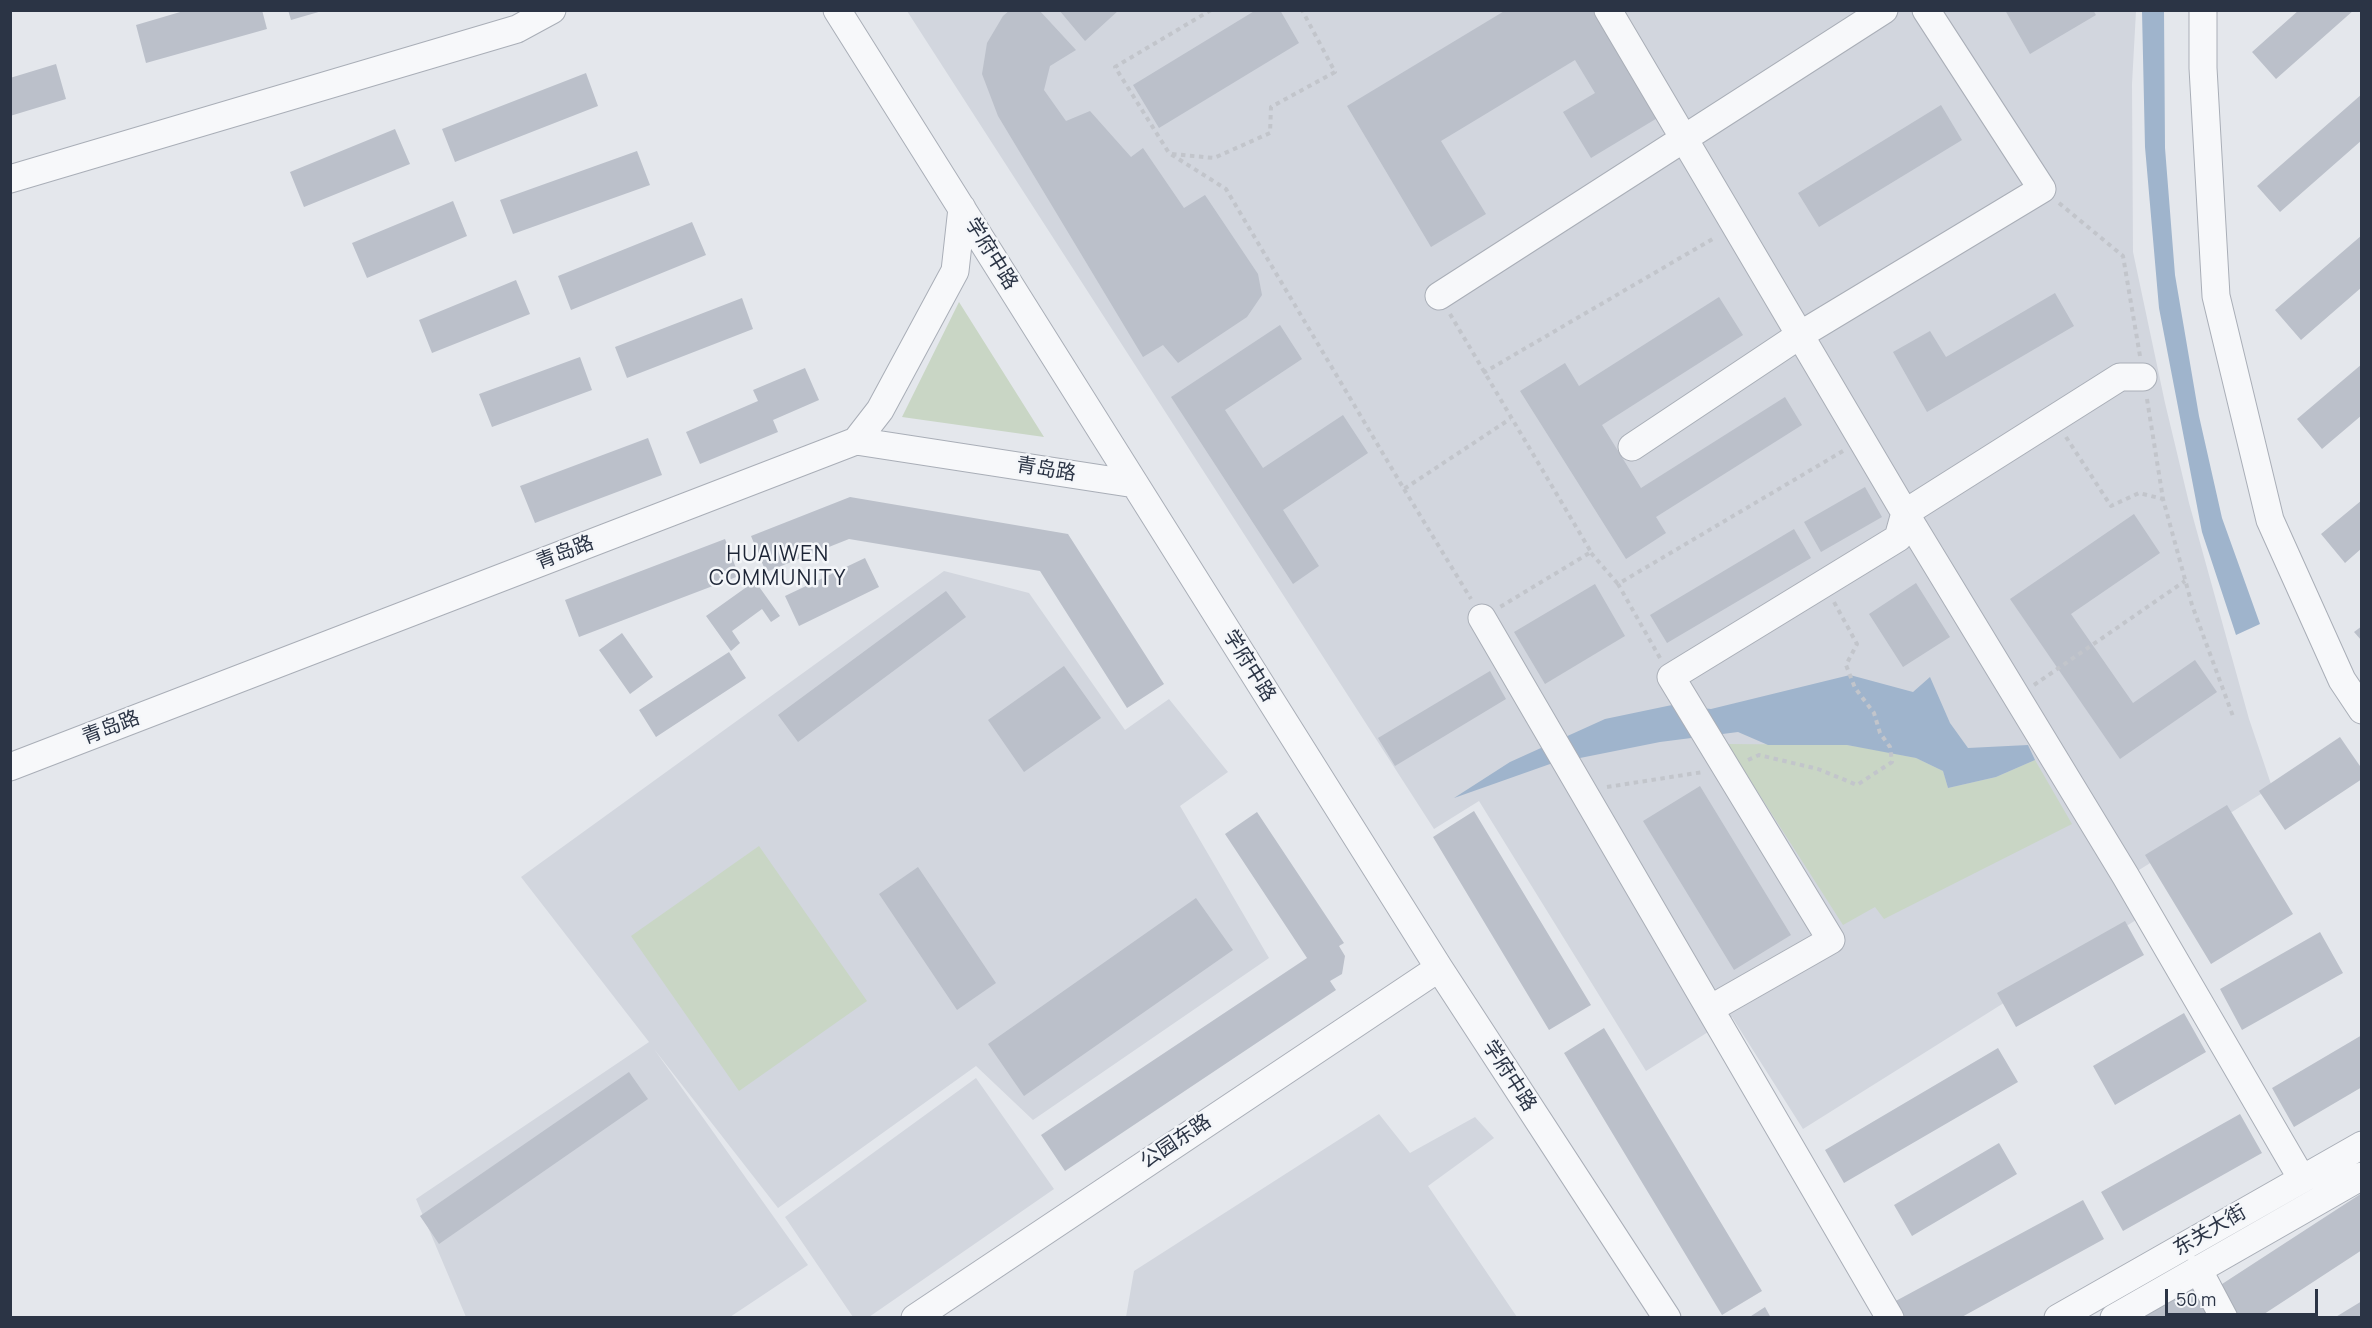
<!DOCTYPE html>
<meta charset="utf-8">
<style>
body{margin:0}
#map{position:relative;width:2372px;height:1328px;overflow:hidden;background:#e4e7ec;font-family:Manrope,sans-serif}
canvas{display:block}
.frame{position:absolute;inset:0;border:12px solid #2b3445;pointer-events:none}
.scale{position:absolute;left:2165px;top:1289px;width:153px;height:27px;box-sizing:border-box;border:3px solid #2b3445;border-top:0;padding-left:8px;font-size:18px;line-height:21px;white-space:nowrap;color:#2b3445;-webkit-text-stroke:4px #f4f6f9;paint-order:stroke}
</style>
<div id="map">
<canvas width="2372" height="1328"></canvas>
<div class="frame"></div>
<div class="scale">50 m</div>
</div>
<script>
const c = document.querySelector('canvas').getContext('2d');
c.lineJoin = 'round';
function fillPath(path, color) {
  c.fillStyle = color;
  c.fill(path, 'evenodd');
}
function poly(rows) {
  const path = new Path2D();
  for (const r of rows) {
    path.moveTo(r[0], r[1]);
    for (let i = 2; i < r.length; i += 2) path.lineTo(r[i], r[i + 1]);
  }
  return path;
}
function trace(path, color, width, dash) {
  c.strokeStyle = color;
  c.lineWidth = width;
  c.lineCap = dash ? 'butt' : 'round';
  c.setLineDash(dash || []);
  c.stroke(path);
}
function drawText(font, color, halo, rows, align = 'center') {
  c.font = font + ' Manrope,"Noto Sans SC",sans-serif';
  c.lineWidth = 5;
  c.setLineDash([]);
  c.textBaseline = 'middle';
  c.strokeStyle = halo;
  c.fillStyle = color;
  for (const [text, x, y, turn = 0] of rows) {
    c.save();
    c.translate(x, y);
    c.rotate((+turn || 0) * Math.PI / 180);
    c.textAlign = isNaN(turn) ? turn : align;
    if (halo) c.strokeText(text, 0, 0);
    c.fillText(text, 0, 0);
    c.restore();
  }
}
fillPath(poly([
 [907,11,2136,11,2132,84,2133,252,2165,403,2189,503,2249,719,2272,787,2115,885,2136,920,1803,1129,1732,1017,1646,1071,1479,801,1434,829],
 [944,571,1029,593,1125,730,1169,699,1228,772,1180,806,1269,958,1033,1120,976,1066,778,1208,654,1049,808,1265,730,1317,466,1317,416,1199,649,1042,521,877],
 [976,1078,1054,1189,869,1317,853,1317,785,1217],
 [1379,1114,1410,1153,1475,1117,1494,1138,1428,1186,1517,1317,1126,1317,1134,1271]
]), '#d2d6de');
fillPath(poly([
 [959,302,1044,437,902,417],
 [1727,744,1847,745,1877,750,1916,758,1943,771,1948,788,1996,777,2035,760,2072,824,1884,919,1875,907,1843,925],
 [759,846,867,1001,739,1091,631,936]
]), '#c9d6c5');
fillPath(poly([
 [2142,11,2164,11,2165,148,2175,275,2199,416,2222,518,2260,624,2236,635,2202,532,2159,308,2145,147],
 [1850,675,1913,692,1930,677,1950,723,1968,748,2028,745,2035,760,1996,777,1948,788,1943,771,1916,758,1847,745,1768,745,1738,732,1660,742,1550,764,1454,798,1510,762,1605,719,1672,705,1711,709]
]), '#9fb4cc');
fillPath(poly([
 [187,10,262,10,267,29,146,63,136,25],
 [288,10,322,10,322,11,291,20],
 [1010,10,1039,10,1076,50,1050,66,1044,90,1066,121,1090,111,1131,157,1143,148,1184,208,1205,195,1258,274,1262,295,1247,317,1178,363,1163,345,1143,357,998,116,982,74,987,43,1003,16],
 [1059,10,1119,10,1085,41],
 [1256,10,1280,10,1299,43,1159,128,1133,85],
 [1506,10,1596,10,1659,117,1591,158,1563,112,1595,93,1575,60,1441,141,1486,214,1431,247,1347,106],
 [2005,10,2093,10,2096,15,2030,54],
 [2299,10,2354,10,2276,79,2252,52],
 [56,64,66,99,10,116,10,78],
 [586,73,598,106,455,162,442,129],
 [2362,94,2362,140,2280,212,2257,186],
 [1941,105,1962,140,1819,227,1798,193],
 [395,129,410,164,304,207,290,172],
 [637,151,650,185,513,234,500,200],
 [453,201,467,236,367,278,352,243],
 [692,222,706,255,571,310,558,276],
 [2362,235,2362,287,2301,340,2275,310],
 [516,280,530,314,432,353,419,320],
 [2055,293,2074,326,1927,412,1893,352,1930,331,1946,357],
 [1719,297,1743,335,1602,425,1641,488,1785,397,1802,425,1656,517,1666,533,1626,559,1520,391,1565,363,1579,386],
 [742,298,753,329,627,378,615,347],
 [1280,325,1302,359,1225,410,1263,468,1343,415,1368,453,1283,510,1319,566,1293,584,1171,397],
 [580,357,592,390,492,427,479,394],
 [2362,364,2362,415,2322,449,2297,419],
 [805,368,819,400,773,420,778,432,700,464,686,432,758,401,753,390],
 [648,438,662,475,535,523,520,486],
 [1865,487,1882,517,1821,552,1804,522],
 [850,497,1068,534,1164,684,1127,708,1040,571,849,539,766,572,751,536],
 [2362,500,2362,548,2345,563,2321,534],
 [2134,514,2160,553,2071,614,2133,703,2195,660,2217,692,2120,759,2010,599],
 [1794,529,1811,558,1667,643,1650,615],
 [725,539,739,576,579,637,565,600],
 [865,558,879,587,799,626,785,596],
 [755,581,780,616,771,622,762,609,732,631,740,643,731,651,706,616],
 [1916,583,1950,637,1903,667,1869,614],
 [1595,584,1625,636,1545,684,1514,632],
 [946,591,966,617,798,742,778,715],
 [2362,626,2362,641,2354,632],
 [622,633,653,677,630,694,599,650],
 [729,652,746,678,656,737,639,710],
 [1064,666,1101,718,1024,772,988,720],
 [1490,671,1506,699,1395,766,1378,738],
 [2340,737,2362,769,2362,779,2285,830,2259,791],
 [1700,786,1791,935,1734,970,1643,821],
 [2227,805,2293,914,2211,964,2145,855],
 [1474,811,1591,1005,1549,1030,1433,837],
 [1257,812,1344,943,1339,946,1345,956,1342,974,1330,981,1336,990,1065,1171,1041,1135,1307,958,1225,834],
 [918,867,996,983,957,1010,879,894],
 [1196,898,1233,950,1024,1096,988,1044],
 [2125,921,2144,955,2016,1027,1997,993],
 [2320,932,2343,973,2242,1030,2220,989],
 [2184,1013,2206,1052,2115,1105,2093,1066],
 [1604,1028,1762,1291,1722,1315,1564,1053],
 [2362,1035,2362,1087,2294,1127,2272,1088],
 [1998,1048,2018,1082,1844,1183,1825,1150],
 [629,1072,648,1099,439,1244,420,1216],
 [2240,1114,2262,1153,2123,1231,2101,1192],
 [1999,1143,2017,1174,1912,1236,1894,1205],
 [2362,1193,2362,1250,2258,1318,2239,1318,2219,1286],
 [2083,1200,2104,1239,1960,1318,1899,1318,1892,1303],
 [2194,1280,2217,1318,2131,1318],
 [2362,1301,2362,1318,2334,1318],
 [1765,1307,1771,1318,1748,1318]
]), '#bbc0ca');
const minor = poly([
 [837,10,1439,968,1667,1318],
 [1608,10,1905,513,2125,875,2302,1179],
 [2203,10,2203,68,2216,296,2270,520,2342,680,2362,710],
 [10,179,517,29,552,10],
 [1439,296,1884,10],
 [856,441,880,410,955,271,962,208],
 [1632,447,1800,335,2042,189,1926,10],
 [1482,618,1890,1318],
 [10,767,856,441,1135,484],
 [1710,1009,1831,940,1671,677,1898,538,1905,513,2120,377,2143,377],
 [2198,1269,2224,1318],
 [915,1318,1439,968],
 [2058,1318,2362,1145],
 [2114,1318,2362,1176]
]);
trace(minor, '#a9aeb7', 29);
trace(poly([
 [1211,10,1115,67,1169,153,1226,189,1404,489,1510,419],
 [1172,154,1214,158,1270,133,1271,107,1335,72,1302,10],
 [2059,203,2123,256,2140,356],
 [1450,314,1591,552,1500,607],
 [1483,373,1716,237],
 [2147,399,2163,499,2192,605,2234,719],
 [2066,437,2111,506,2139,493,2163,499],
 [1404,489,1471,599],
 [1591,553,1618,584],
 [1660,658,1618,584,1843,451],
 [2034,685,2185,581],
 [1748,760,1759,755,1818,769,1857,785,1892,762,1890,747,1880,733,1874,713,1855,688,1846,665,1857,644,1834,602],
 [1607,787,1703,772]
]), '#c2c5cb', 4, [4.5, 4.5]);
trace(minor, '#f7f8fa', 27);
drawText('20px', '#2b3445', '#f4f6f9', [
 ["学府中路",991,254,58],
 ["青岛路",1046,470,9],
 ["青岛路",565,553,-21],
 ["学府中路",1249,666,58],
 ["青岛路",111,728,-21],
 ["学府中路",1509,1076,57],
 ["公园东路",1176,1142,-34],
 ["东关大街",2210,1231,-30]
]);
c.letterSpacing = '1.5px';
drawText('21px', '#1d2536', '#f4f6f9', [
 ["HUAIWEN",778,555],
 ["COMMUNITY",778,579]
]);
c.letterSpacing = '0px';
</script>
